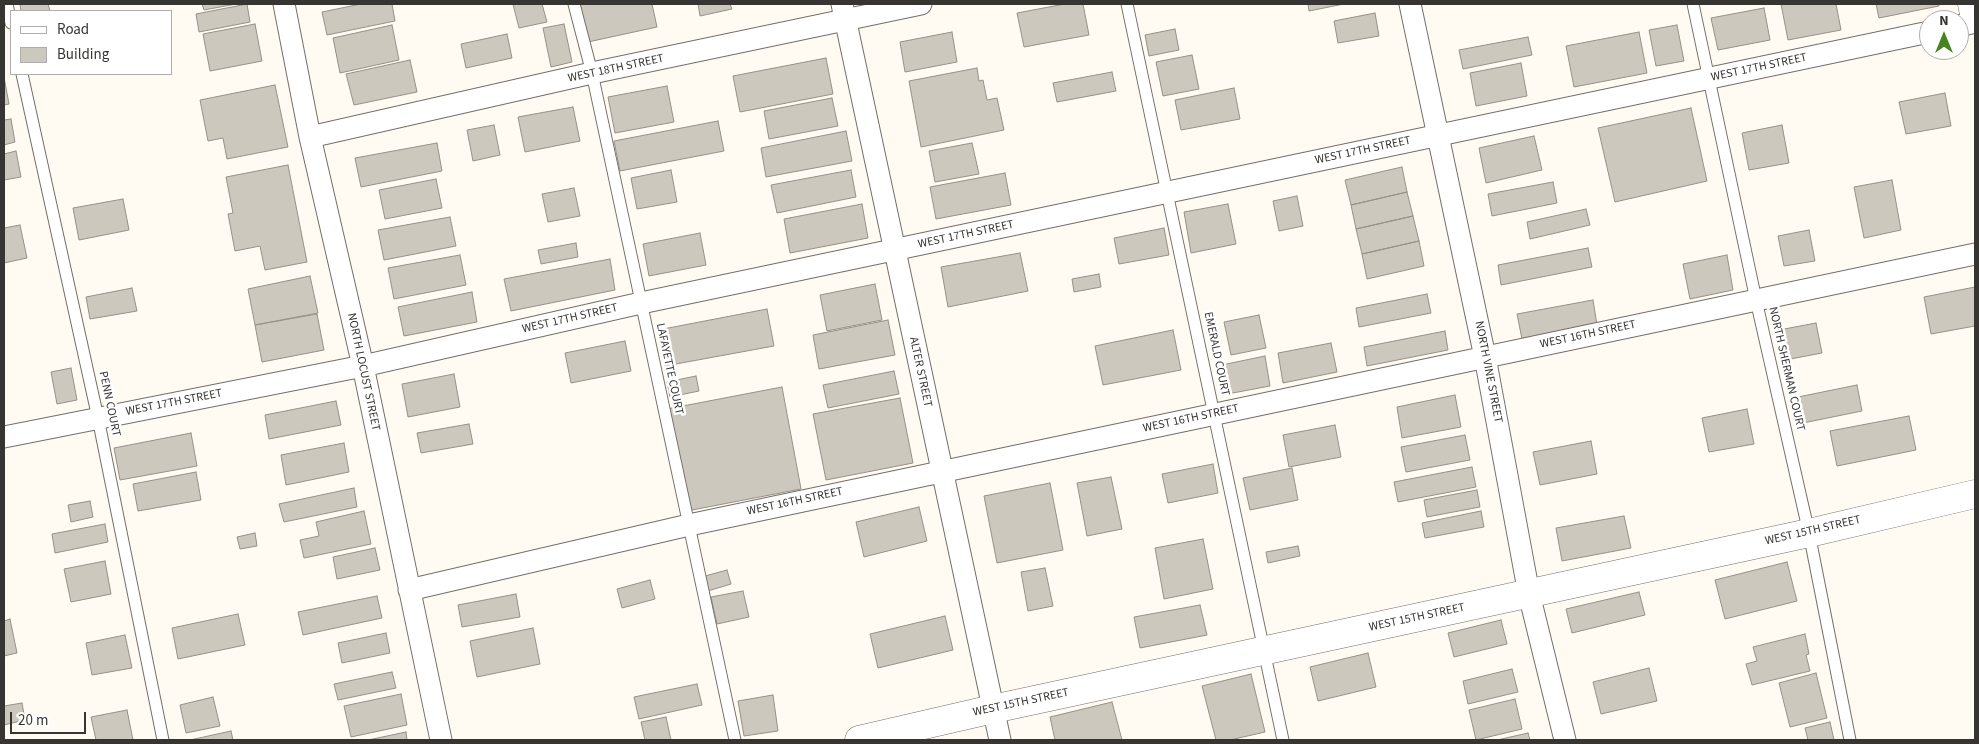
<!DOCTYPE html>
<style>
body{margin:0}
#map{position:relative;width:1979px;height:744px;overflow:hidden;background:#fffbf3;font-family:"Source Sans 3",sans-serif}
canvas{display:block}
.frame{position:absolute;inset:0;border:5px solid #373532;pointer-events:none}
.legend{position:absolute;left:10px;top:10px;width:162px;height:65px;box-sizing:border-box;background:#fff;border:1px solid #afaead;margin:0;padding:6px 9px;list-style:none;font-size:15px;color:#373532}
.legend li{display:flex;align-items:center;gap:10px;height:25px}
.legend b{width:25px;border:1px solid #afaead}
.north{position:absolute;left:1919px;top:10px;width:50px;height:50px;box-sizing:border-box;background:#fff;border:1px solid #afaead;border-radius:50%;rotate:0deg;font-size:14px;font-weight:700;line-height:20px;text-align:center;color:#373532}
.north::after{content:'';display:block;margin:auto;width:18px;height:22px;background:#468422;clip-path:polygon(50% 0,100% 100%,50% 72%,0 100%)}
.scale{position:absolute;left:10px;top:712px;width:76px;height:22px;box-sizing:border-box;border:2px solid #373532;border-top:0;padding-left:6px;font-size:15px;line-height:18px;white-space:nowrap;color:#373532;-webkit-text-stroke:4px #fff;paint-order:stroke}
</style>
<div id="map">
<canvas width="1979" height="744"></canvas>
<div class="frame"></div>
<ul class="legend">
<li><b style="height:6px;background:#fff"></b>Road</li>
<li><b style="height:14px;background:#ccc8be"></b>Building</li>
</ul>
<div class="north">N</div>
<div class="scale">20 m</div>
</div>
<script>
const c = document.querySelector('canvas').getContext('2d');
c.lineJoin = 'round';
function fillPath(path, color) {
  c.fillStyle = color;
  c.fill(path, 'evenodd');
}
function poly(rows) {
  const path = new Path2D();
  for (const r of rows) {
    path.moveTo(r[0], r[1]);
    for (let i = 2; i < r.length; i += 2) path.lineTo(r[i], r[i + 1]);
  }
  return path;
}
function trace(path, color, width, dash) {
  c.strokeStyle = color;
  c.lineWidth = width;
  c.lineCap = dash ? 'butt' : 'round';
  c.setLineDash(dash || []);
  c.stroke(path);
}
function drawText(font, color, halo, rows, align = 'center') {
  c.font = font + ' "Source Sans 3",sans-serif';
  c.lineWidth = 5;
  c.setLineDash([]);
  c.textBaseline = 'middle';
  c.strokeStyle = halo;
  c.fillStyle = color;
  for (const [text, x, y, turn = 0] of rows) {
    c.save();
    c.translate(x, y);
    c.rotate((+turn || 0) * Math.PI / 180);
    c.textAlign = isNaN(turn) ? turn : align;
    if (halo) c.strokeText(text, 0, 0);
    c.fillText(text, 0, 0);
    c.restore();
  }
}
const building = poly([
 [20,4,48,4,50,11,21,11,20,4],
 [202,4,236,4,204,10,202,4],
 [247,4,250,22,199,32,196,14,247,4],
 [361,4,392,4,395,21,327,35,322,12,361,4],
 [513,4,542,4,547,22,519,28,513,4],
 [580,4,652,4,657,27,588,42,580,4],
 [698,4,730,4,732,9,700,16,698,4],
 [1065,4,1083,4,1089,35,1024,47,1017,13,1065,4],
 [1308,4,1344,4,1309,11,1308,4],
 [1781,4,1836,4,1841,30,1788,40,1781,4],
 [1876,4,1939,4,1939,6,1879,18,1876,4],
 [1764,8,1770,40,1718,50,1711,18,1764,8],
 [1375,13,1379,36,1338,43,1334,21,1375,13],
 [255,24,262,61,210,71,203,34,255,24],
 [564,24,572,62,551,67,543,28,564,24],
 [392,25,399,60,340,73,333,38,392,25],
 [1677,25,1684,61,1656,66,1649,30,1677,25],
 [1175,29,1179,50,1149,56,1145,35,1175,29],
 [952,32,957,62,905,72,900,42,952,32],
 [1639,32,1647,73,1574,87,1566,46,1639,32],
 [507,34,512,58,466,68,461,44,507,34],
 [1528,37,1532,55,1463,69,1459,50,1528,37],
 [1192,55,1199,89,1163,96,1156,62,1192,55],
 [826,58,833,94,740,112,733,76,826,58],
 [410,60,417,92,354,105,346,74,410,60],
 [1521,63,1527,96,1476,106,1470,73,1521,63],
 [977,68,979,81,983,80,987,100,997,98,1004,130,921,147,909,81,977,68],
 [1112,72,1116,91,1057,102,1053,83,1112,72],
 [4,77,9,104,4,105,4,77],
 [275,85,288,147,227,159,223,138,208,141,200,100,275,85],
 [667,86,674,122,615,133,608,97,667,86],
 [1234,88,1240,119,1181,130,1175,100,1234,88],
 [1945,93,1951,126,1906,134,1899,102,1945,93],
 [832,98,838,126,769,139,764,111,832,98],
 [573,107,580,141,525,152,518,117,573,107],
 [1691,108,1707,181,1615,202,1598,128,1691,108],
 [11,119,15,142,4,145,4,120,11,119],
 [718,121,724,151,620,171,614,141,718,121],
 [494,125,500,155,473,161,467,130,494,125],
 [1782,125,1789,163,1749,170,1742,133,1782,125],
 [846,131,852,161,766,177,761,148,846,131],
 [1534,136,1542,170,1486,183,1479,148,1534,136],
 [437,143,442,171,361,187,355,158,437,143],
 [972,143,979,174,935,182,929,151,972,143],
 [16,151,21,177,4,180,4,154,16,151],
 [288,165,307,262,265,270,260,246,235,251,228,214,233,213,226,177,288,165],
 [1402,167,1407,192,1351,205,1345,180,1402,167],
 [671,170,677,202,637,209,631,178,671,170],
 [851,170,856,197,777,213,771,185,851,170],
 [1005,173,1011,205,936,219,930,187,1005,173],
 [436,179,442,208,385,219,379,190,436,179],
 [1892,180,1901,230,1864,238,1854,187,1892,180],
 [1553,182,1557,203,1492,216,1488,194,1553,182],
 [574,188,580,216,548,222,542,194,574,188],
 [1407,192,1413,216,1356,229,1351,205,1407,192],
 [1297,196,1303,226,1279,231,1273,201,1297,196],
 [123,199,129,230,79,240,73,208,123,199],
 [862,204,868,238,790,253,784,219,862,204],
 [1228,204,1236,244,1191,253,1184,212,1228,204],
 [1586,209,1590,225,1530,239,1527,222,1586,209],
 [1413,216,1419,241,1362,254,1356,229,1413,216],
 [450,217,456,246,384,260,378,230,450,217],
 [20,225,27,258,4,263,4,228,20,225],
 [1164,228,1169,255,1119,264,1114,238,1164,228],
 [1809,230,1815,261,1784,266,1778,236,1809,230],
 [700,233,706,265,649,276,643,244,700,233],
 [1419,241,1424,266,1367,279,1362,254,1419,241],
 [576,243,578,257,541,264,538,250,576,243],
 [1588,248,1592,267,1501,285,1498,265,1588,248],
 [1020,253,1028,291,948,307,941,267,1020,253],
 [460,255,466,285,394,299,388,268,460,255],
 [1727,255,1733,290,1690,299,1683,264,1727,255],
 [610,259,615,290,511,311,504,279,610,259],
 [1099,274,1101,287,1074,292,1072,279,1099,274],
 [310,276,318,313,255,325,248,289,310,276],
 [875,284,882,320,827,331,820,295,875,284],
 [1975,287,1975,326,1931,334,1924,297,1975,287],
 [132,288,137,311,90,319,86,297,132,288],
 [472,292,477,322,404,336,398,307,472,292],
 [1427,294,1431,313,1359,327,1356,308,1427,294],
 [1593,300,1597,325,1522,339,1517,314,1593,300],
 [767,309,774,346,665,366,658,330,767,309],
 [317,314,324,350,262,362,255,325,317,314],
 [1259,315,1266,348,1231,355,1224,322,1259,315],
 [888,320,895,355,819,369,813,335,888,320],
 [1816,323,1822,353,1785,360,1779,330,1816,323],
 [1173,330,1181,370,1103,385,1095,346,1173,330],
 [1445,331,1448,350,1367,366,1364,347,1445,331],
 [625,341,631,371,571,383,565,353,625,341],
 [1331,343,1337,372,1283,383,1278,353,1331,343],
 [1265,356,1270,386,1222,395,1217,366,1265,356],
 [71,368,77,400,57,404,51,372,71,368],
 [894,371,899,394,828,408,823,385,894,371],
 [454,374,460,407,408,417,402,384,454,374],
 [696,376,699,391,670,397,667,382,696,376],
 [1857,385,1862,411,1803,423,1798,397,1857,385],
 [782,387,801,489,687,511,667,409,782,387],
 [1455,395,1461,427,1402,438,1397,407,1455,395],
 [900,398,913,463,826,480,813,414,900,398],
 [336,401,341,425,269,439,265,415,336,401],
 [1747,409,1754,444,1709,452,1702,418,1747,409],
 [1909,416,1916,450,1837,466,1830,431,1909,416],
 [469,424,473,444,421,453,417,433,469,424],
 [1335,425,1341,457,1289,467,1283,435,1335,425],
 [191,433,197,466,120,480,114,448,191,433],
 [1465,435,1470,460,1406,472,1401,447,1465,435],
 [1591,441,1597,474,1540,485,1533,452,1591,441],
 [344,443,349,472,286,485,281,455,344,443],
 [1213,464,1218,493,1168,503,1162,474,1213,464],
 [1472,467,1476,487,1398,502,1394,482,1472,467],
 [1292,468,1298,500,1250,510,1243,478,1292,468],
 [196,472,201,500,138,511,133,484,196,472],
 [1111,477,1122,529,1087,536,1077,483,1111,477],
 [1050,483,1063,550,997,563,984,496,1050,483],
 [354,488,357,507,284,522,279,504,354,488],
 [1477,490,1480,507,1427,517,1424,500,1477,490],
 [90,501,93,517,71,522,68,505,90,501],
 [919,507,927,541,864,557,856,522,919,507],
 [364,511,371,544,304,558,300,540,319,536,316,522,364,511],
 [1481,511,1484,527,1425,538,1422,523,1481,511],
 [1624,516,1631,548,1562,561,1556,528,1624,516],
 [105,524,108,542,55,553,52,534,105,524],
 [255,533,257,546,240,549,237,537,255,533],
 [1203,539,1213,589,1164,599,1155,548,1203,539],
 [1298,546,1300,556,1268,563,1266,552,1298,546],
 [375,548,380,570,337,579,333,557,375,548],
 [105,561,111,594,71,602,64,569,105,561],
 [1787,562,1797,601,1725,619,1715,580,1787,562],
 [1045,568,1053,606,1028,611,1021,572,1045,568],
 [727,570,731,584,708,591,705,576,727,570],
 [650,580,655,599,622,608,617,589,650,580],
 [743,591,749,617,717,624,711,597,743,591],
 [1639,592,1645,615,1572,633,1566,609,1639,592],
 [516,594,520,617,462,627,458,605,516,594],
 [377,596,382,618,303,635,298,612,377,596],
 [1200,605,1207,635,1140,648,1134,617,1200,605],
 [238,614,245,645,178,659,172,628,238,614],
 [945,616,953,650,878,668,870,634,945,616],
 [10,619,17,653,4,656,4,621,10,619],
 [1501,620,1507,644,1454,657,1448,633,1501,620],
 [533,628,540,664,477,677,470,641,533,628],
 [386,633,390,653,342,663,338,643,386,633],
 [1805,634,1809,654,1806,655,1810,671,1752,685,1746,664,1757,661,1753,647,1805,634],
 [125,635,132,668,92,675,86,643,125,635],
 [1368,653,1376,687,1318,701,1310,667,1368,653],
 [1649,668,1657,701,1601,714,1593,682,1649,668],
 [1512,669,1518,692,1468,704,1463,681,1512,669],
 [392,672,396,688,338,700,334,684,392,672],
 [1816,673,1827,718,1790,727,1779,683,1816,673],
 [1251,674,1265,732,1230,740,1216,740,1202,686,1251,674],
 [697,684,702,705,639,719,634,697,697,684],
 [401,694,407,725,351,737,344,706,401,694],
 [773,695,778,731,744,736,738,701,773,695],
 [213,697,220,726,186,733,180,705,213,697],
 [1515,699,1522,729,1476,740,1469,710,1515,699],
 [1112,702,1122,740,1055,740,1050,717,1112,702],
 [22,703,25,720,4,725,4,706,22,703],
 [127,710,133,740,96,740,91,717,127,710],
 [666,717,671,740,645,740,641,722,666,717],
 [1830,722,1834,740,1808,740,1805,728,1830,722],
 [231,731,233,740,190,740,231,731],
 [406,732,407,740,368,740,406,732],
 [1528,733,1530,740,1497,740,1528,733]
]);
fillPath(building, '#ccc8be');
trace(building, '#959188', 1);
const service = poly([
 [7,4,11,23],
 [574,4,592,73,735,740],
 [1127,4,1283,740],
 [1693,4,1756,300,1809,533,1850,740],
 [22,74,98,418,163,740]
]);
const minor = poly([
 [284,4,310,137,363,366,441,740],
 [842,4,1000,740],
 [1410,4,1485,357,1529,594,1565,740],
 [1959,26,1975,22],
 [310,137,592,73,921,4],
 [4,437,363,366,641,303,1929,32],
 [409,590,689,525,1975,254]
]);
const secondary = poly([
 [859,740,993,709,1809,533,1975,494]
]);
const primary = poly([
 [1972,4,1975,18]
]);
trace(service, '#747068', 13);
trace(minor, '#747068', 23);
trace(secondary, '#747068', 29);
trace(primary, '#747068', 29);
trace(service, '#fff', 11);
trace(minor, '#fff', 21);
trace(secondary, '#fff', 28);
trace(primary, '#fff', 28);
drawText('12px', '#373532', '#fff', [
 ["WEST 17TH STREET",1759,68,-12],
 ["WEST 18TH STREET",616,69,-12],
 ["WEST 17TH STREET",1363,151,-12],
 ["WEST 17TH STREET",966,235,-12],
 ["WEST 17TH STREET",570,319,-13],
 ["WEST 16TH STREET",1588,335,-12],
 ["EMERALD COURT",1216,354,78],
 ["LAFAYETTE COURT",669,369,78],
 ["NORTH SHERMAN COURT",1786,369,77],
 ["NORTH LOCUST STREET",363,372,78],
 ["ALTER STREET",920,372,78],
 ["NORTH VINE STREET",1488,372,79],
 ["WEST 17TH STREET",174,403,-11],
 ["PENN COURT",109,404,78],
 ["WEST 16TH STREET",1191,419,-12],
 ["WEST 16TH STREET",795,502,-12],
 ["WEST 15TH STREET",1813,531,-13],
 ["WEST 15TH STREET",1417,618,-12],
 ["WEST 15TH STREET",1021,703,-12]
]);
</script>
